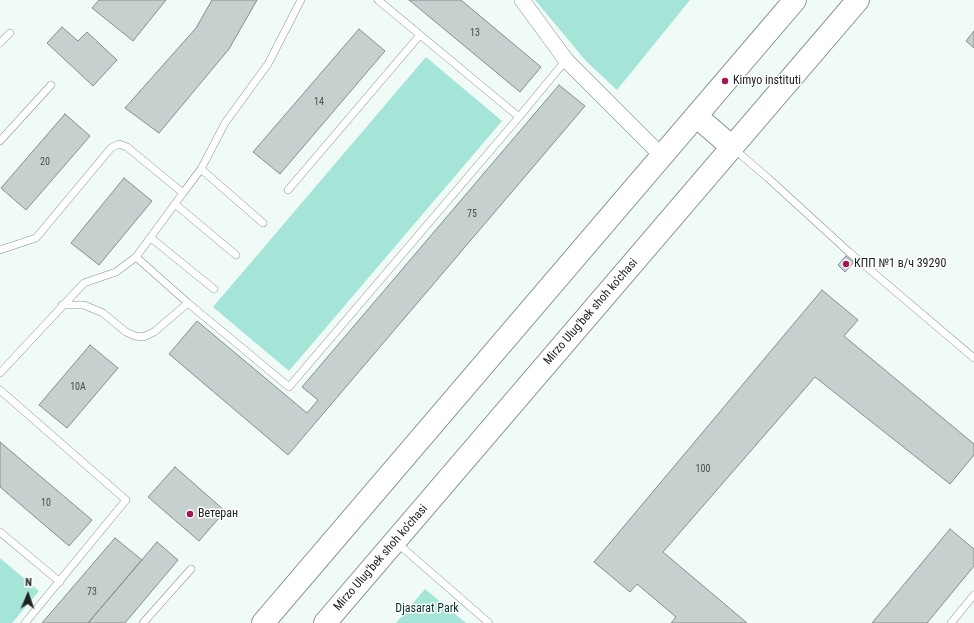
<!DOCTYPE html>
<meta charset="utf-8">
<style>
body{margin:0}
#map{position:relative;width:974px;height:623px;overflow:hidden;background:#f0fbf8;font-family:"Roboto Condensed",sans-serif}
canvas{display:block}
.north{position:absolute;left:8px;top:575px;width:40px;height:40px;-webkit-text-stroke:3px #fff;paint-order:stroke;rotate:2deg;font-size:11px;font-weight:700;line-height:16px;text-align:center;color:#212423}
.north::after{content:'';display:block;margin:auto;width:14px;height:18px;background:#212423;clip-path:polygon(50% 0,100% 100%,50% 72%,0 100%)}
</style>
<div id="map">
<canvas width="974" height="623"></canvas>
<div class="north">N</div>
</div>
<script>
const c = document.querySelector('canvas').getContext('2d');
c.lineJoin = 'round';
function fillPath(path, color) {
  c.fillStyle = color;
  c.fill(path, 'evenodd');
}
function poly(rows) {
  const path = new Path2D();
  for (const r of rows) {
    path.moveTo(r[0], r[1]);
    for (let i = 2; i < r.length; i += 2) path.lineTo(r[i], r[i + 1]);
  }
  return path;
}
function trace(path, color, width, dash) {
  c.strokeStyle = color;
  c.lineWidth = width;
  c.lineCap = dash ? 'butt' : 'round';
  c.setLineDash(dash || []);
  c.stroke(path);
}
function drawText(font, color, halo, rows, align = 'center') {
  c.font = font + ' "Roboto Condensed",sans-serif';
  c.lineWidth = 3;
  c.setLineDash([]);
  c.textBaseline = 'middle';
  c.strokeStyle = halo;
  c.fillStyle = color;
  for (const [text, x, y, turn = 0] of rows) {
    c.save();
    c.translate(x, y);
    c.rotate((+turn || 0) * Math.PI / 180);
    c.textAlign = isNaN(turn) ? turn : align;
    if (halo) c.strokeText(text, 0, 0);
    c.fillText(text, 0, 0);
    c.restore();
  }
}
fillPath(poly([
 [535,0,690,0,617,90,586,61],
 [426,57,502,121,289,371,213,307],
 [0,558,39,591,12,623,0,623],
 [425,589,466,623,396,623]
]), '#a4e5d7');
const building = poly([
 [99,0,166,0,133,41,92,8,99,0],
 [212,0,257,0,229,49,159,133,125,108,196,28,212,0],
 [409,0,461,0,541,67,520,92,409,0],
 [62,27,78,41,87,32,117,60,93,86,47,43,62,27],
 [359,29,385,51,280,174,253,152,359,29],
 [974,31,974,48,966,41,974,31],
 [559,85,585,106,288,455,169,354,197,321,307,413,318,400,302,387,559,85],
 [65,114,90,136,26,210,1,188,65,114],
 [124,178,152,201,99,265,71,243,124,178],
 [846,256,854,262,845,272,838,265,846,256],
 [822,290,858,320,844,336,974,444,974,455,950,484,815,377,663,552,747,623,671,623,676,617,637,584,630,592,594,562,822,290],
 [90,345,118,368,67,428,39,405,90,345],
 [0,442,92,520,69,546,0,487,0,442],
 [175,467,225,511,199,541,148,497,175,467],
 [950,529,974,549,974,566,927,623,872,623,950,529],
 [115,538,142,560,88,623,42,623,115,538],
 [157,542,178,560,125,623,88,623,157,542]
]);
fillPath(building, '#c6d0ce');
trace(building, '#858e8c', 1);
const lane = poly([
 [378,0,519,117,566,60],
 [0,43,10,33],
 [0,141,51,85],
 [733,148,768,178,849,252,974,358],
 [201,169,263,223],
 [288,190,420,35],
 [175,204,236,255],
 [151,238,214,289],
 [0,250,36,238,111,148,119,144,127,147,183,193,201,169,225,123,268,64,301,0],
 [136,257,183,193],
 [62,305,84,305,103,313,126,332,135,336,143,337,154,332,188,303],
 [0,373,84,283,116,272,136,257,188,303,289,387,519,117],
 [0,390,126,500,25,623],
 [0,532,60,582],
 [397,543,489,623],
 [143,623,191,569],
 [951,623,974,595]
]);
const street = poly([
 [522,0,566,60,662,156]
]);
const primary = poly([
 [696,116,732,147],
 [263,623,795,0],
 [325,623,858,0]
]);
trace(lane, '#88918f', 8);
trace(street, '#88918f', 16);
trace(primary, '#88918f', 24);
trace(lane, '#fff', 7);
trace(street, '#fff', 15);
trace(primary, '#fff', 22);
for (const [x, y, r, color] of [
 [725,81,4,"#a41457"],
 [846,264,4,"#a41457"],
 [190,514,4,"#a41457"]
]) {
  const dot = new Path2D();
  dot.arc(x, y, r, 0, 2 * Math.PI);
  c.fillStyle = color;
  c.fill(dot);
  trace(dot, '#fff', 1.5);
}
drawText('10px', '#4a4f4e', null, [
 ["13",475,33],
 ["14",319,102],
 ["20",45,162],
 ["75",472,214],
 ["10А",78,387],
 ["100",703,469],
 ["10",46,503],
 ["73",92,592]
]);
drawText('12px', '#212423', '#fff', [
 ["Kimyo instituti",733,81],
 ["КПП №1 в/ч 39290",854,264],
 ["Ветеран",198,514]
], 'left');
drawText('12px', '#212423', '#fff', [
 ["Mirzo Ulug'bek shoh ko'chasi",591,312,-49],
 ["Mirzo Ulug'bek shoh ko'chasi",381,558,-49]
]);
drawText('12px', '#01332c', '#fff', [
 ["Djasarat Park",427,609]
]);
</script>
